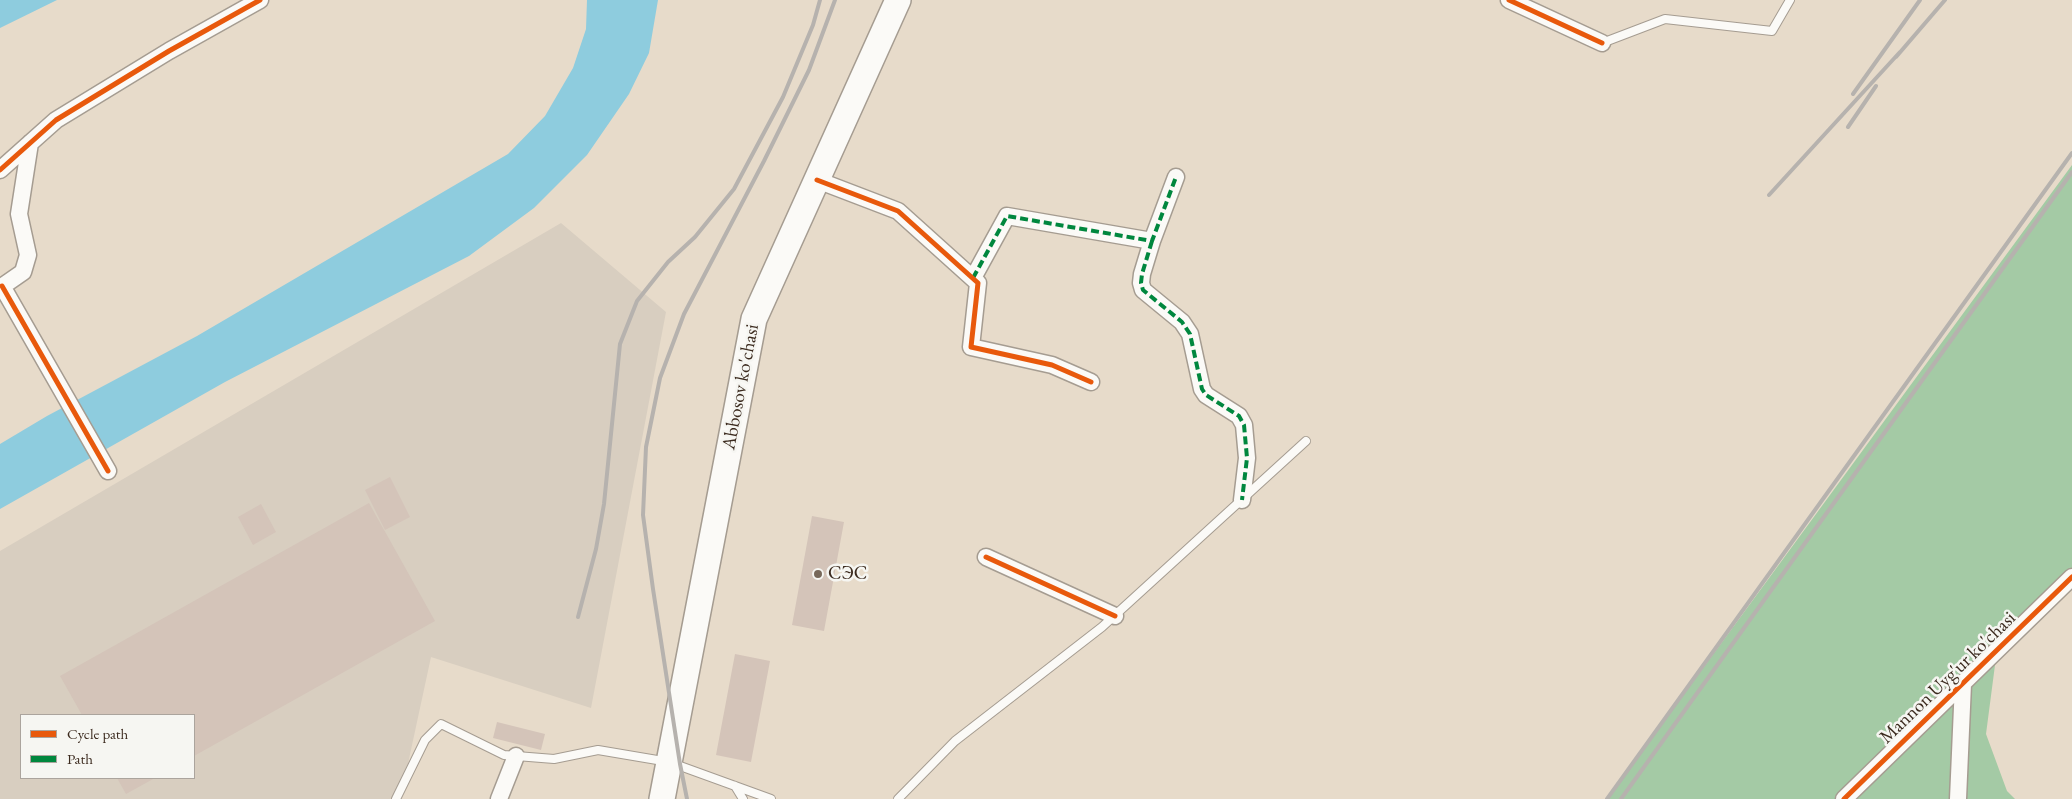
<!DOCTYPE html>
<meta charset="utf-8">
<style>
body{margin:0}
#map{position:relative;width:2072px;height:799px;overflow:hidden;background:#e7dbca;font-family:"EB Garamond",serif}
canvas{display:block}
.legend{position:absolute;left:20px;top:714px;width:175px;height:65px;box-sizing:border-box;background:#f6f6f2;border:1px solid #aba49d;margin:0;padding:6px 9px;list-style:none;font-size:15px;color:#3b2a1e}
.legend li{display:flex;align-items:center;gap:10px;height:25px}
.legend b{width:25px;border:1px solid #aba49d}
</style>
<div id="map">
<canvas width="2072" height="799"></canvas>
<ul class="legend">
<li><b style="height:6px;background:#e8590c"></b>Cycle path</li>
<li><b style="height:6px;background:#00873e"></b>Path</li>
</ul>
</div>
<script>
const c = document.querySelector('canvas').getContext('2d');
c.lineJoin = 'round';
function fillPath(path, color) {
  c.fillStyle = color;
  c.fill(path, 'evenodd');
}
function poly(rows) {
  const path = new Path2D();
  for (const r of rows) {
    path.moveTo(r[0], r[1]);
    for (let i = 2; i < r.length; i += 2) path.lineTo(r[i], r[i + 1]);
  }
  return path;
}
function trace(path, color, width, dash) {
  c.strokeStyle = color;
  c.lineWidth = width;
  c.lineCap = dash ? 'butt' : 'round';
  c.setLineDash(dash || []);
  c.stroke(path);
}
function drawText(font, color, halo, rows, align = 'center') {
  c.font = font + ' "EB Garamond",serif';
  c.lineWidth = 5;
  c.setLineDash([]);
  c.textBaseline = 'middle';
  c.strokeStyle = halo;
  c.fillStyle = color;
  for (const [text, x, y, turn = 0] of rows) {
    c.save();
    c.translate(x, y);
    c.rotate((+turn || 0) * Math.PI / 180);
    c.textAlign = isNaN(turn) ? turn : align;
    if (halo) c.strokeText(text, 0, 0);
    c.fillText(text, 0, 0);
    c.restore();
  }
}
fillPath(poly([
 [561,223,666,312,591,708,431,657,406,773,394,799,0,799,0,551],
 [21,715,194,715,194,778,21,778]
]), '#d8cec0');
fillPath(poly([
 [2072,165,2072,570,1998,642,1986,734,2007,791,2015,799,1607,799]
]), '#a4caa5');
fillPath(poly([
 [0,0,57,0,0,28],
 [587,0,658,0,649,53,629,94,587,155,534,208,469,256,225,382,0,509,0,444,47,416,197,336,508,154,545,116,573,68,586,29]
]), '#8eccde');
fillPath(poly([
 [390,477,410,517,385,530,365,490],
 [369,503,435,621,194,756,194,715,82,715,60,676],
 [261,504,276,532,253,545,238,517],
 [812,516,844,522,824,631,792,625],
 [735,654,770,661,751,762,716,755],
 [497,722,545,734,541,750,493,738],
 [117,778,155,778,126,794]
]), '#d4c4b9');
const lane = poly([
 [1602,43,1665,19,1772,31,1790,0],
 [735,786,743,799],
 [396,799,425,740,441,724,504,755,554,759,598,750,669,762,771,799],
 [898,799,955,741,1102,627,1306,441]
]);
const street = poly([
 [1509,0,1602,43],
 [0,170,56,120,169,51,260,0],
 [817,180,898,211,978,283,971,347,1052,365,1091,382],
 [1152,241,1142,274,1141,283,1143,290,1182,322,1190,334,1202,389,1206,395,1239,416,1244,425,1247,458,1242,500],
 [973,278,1007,216,1152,241,1176,177],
 [2,286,108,471],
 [0,288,23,272,28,255,19,214,30,143],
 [986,557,1115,616],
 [499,799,516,756],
 [1844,799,2072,577],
 [1958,799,1963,684]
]);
const primary = poly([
 [662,799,754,319,898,0]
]);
trace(lane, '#a59c91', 10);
trace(street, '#a59c91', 19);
trace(primary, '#a59c91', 28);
trace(lane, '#fbfaf7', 8);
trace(street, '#fbfaf7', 16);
trace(primary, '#fbfaf7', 25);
trace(poly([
 [1896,57,1945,0],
 [1853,94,1920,0],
 [1848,127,1876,86],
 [1769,195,1900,52],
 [578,617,596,549,604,504,620,344,637,301,668,262,695,237,734,189,783,97,813,25,820,0],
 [687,799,680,764,653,589,643,515,646,447,660,378,684,314,764,161,809,70,835,0],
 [1607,799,2072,153],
 [1621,799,2072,172]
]), '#b6b2ae', 4);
trace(poly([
 [1152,241,1142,274,1141,283,1143,290,1182,322,1190,334,1202,389,1206,395,1239,416,1244,425,1247,458,1242,500],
 [973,278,1007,216,1152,241,1176,177]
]), '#00873e', 4, [8, 4]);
trace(poly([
 [1509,0,1602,43],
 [0,170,56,120,169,51,260,0],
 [817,180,898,211,978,283,971,347,1052,365,1091,382],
 [2,286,108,471],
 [986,557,1115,616],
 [1844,799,2072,577]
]), '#e8590c', 5);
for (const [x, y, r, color] of [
 [818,574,5,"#77685a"]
]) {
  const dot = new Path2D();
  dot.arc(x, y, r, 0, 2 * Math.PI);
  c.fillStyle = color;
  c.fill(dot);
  trace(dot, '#f6f6f2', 2);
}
drawText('19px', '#3b2a1e', '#f6f6f2', [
 ["Abbosov ko'chasi",741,387,-79],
 ["Mannon Uyg'ur ko'chasi",1948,678,-44]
]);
drawText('19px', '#3b2a1e', '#f6f6f2', [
 ["СЭС",828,574]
], 'left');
</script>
